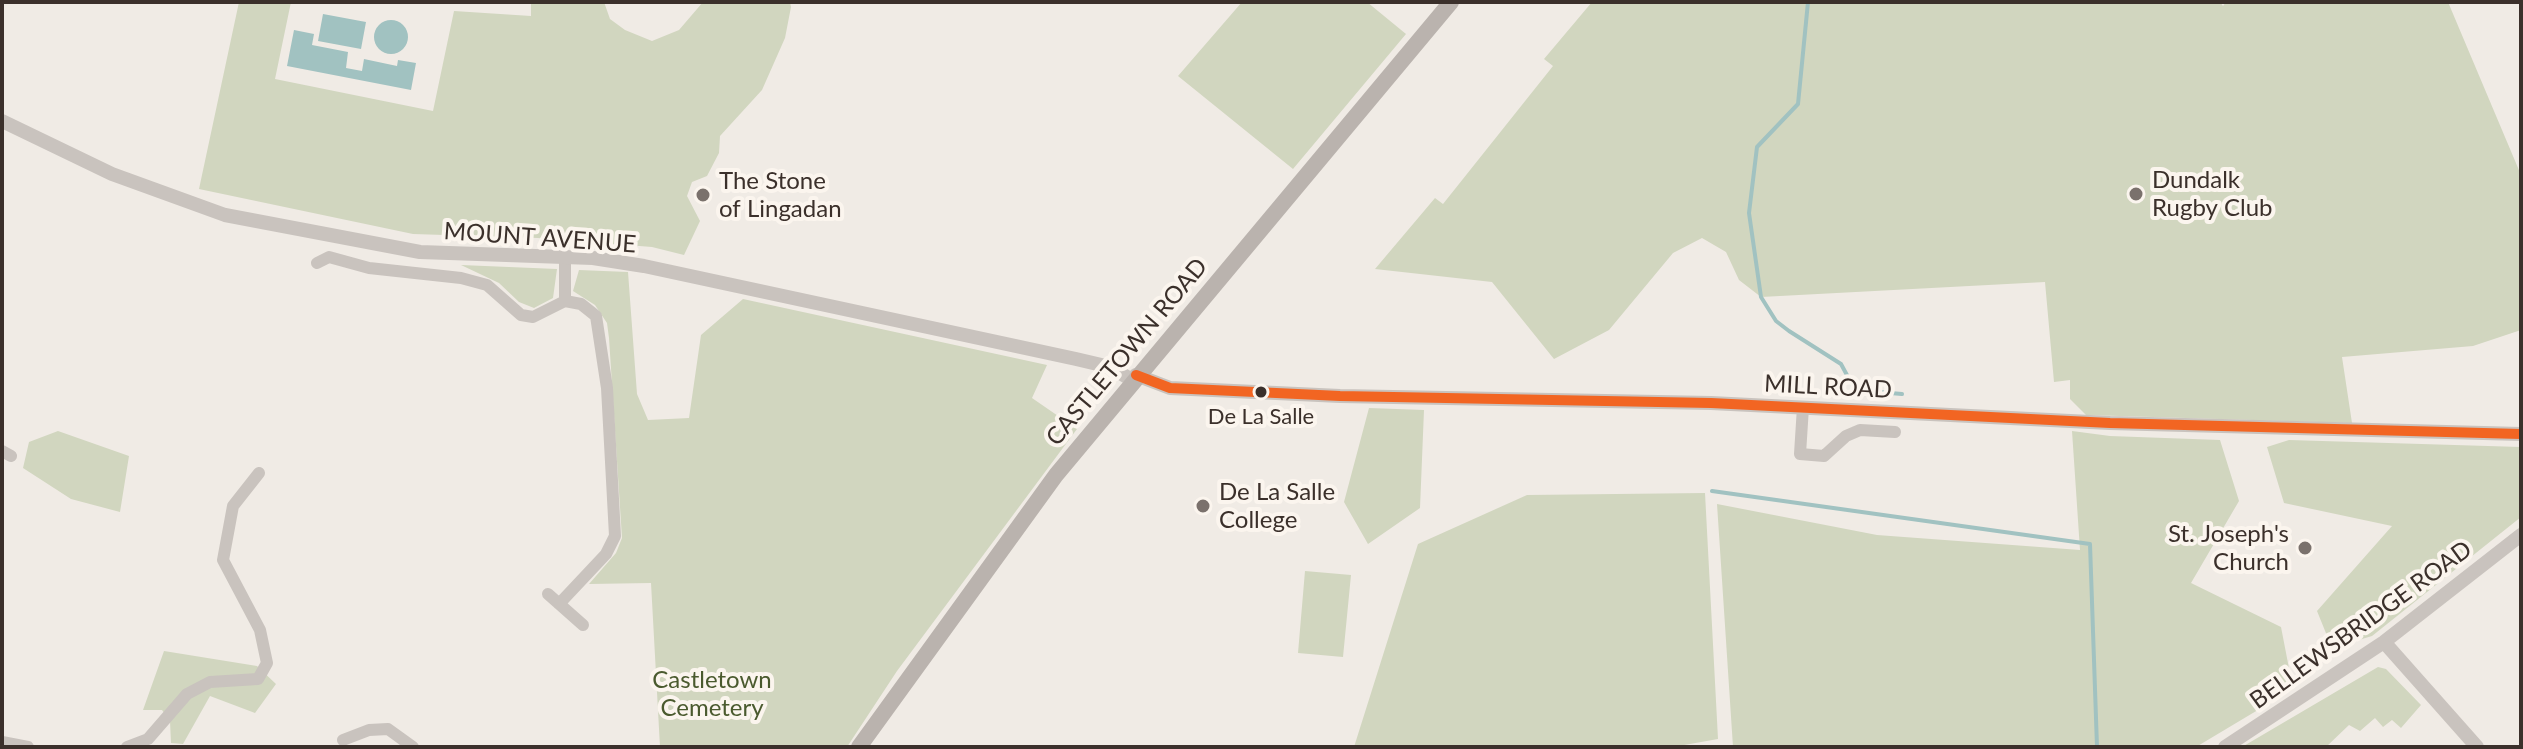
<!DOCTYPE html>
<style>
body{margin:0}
#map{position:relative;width:2523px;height:749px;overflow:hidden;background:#f0ebe5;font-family:Lato,sans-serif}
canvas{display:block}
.frame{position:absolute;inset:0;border:4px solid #3b302b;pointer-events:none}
</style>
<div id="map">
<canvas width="2523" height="749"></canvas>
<div class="frame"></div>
</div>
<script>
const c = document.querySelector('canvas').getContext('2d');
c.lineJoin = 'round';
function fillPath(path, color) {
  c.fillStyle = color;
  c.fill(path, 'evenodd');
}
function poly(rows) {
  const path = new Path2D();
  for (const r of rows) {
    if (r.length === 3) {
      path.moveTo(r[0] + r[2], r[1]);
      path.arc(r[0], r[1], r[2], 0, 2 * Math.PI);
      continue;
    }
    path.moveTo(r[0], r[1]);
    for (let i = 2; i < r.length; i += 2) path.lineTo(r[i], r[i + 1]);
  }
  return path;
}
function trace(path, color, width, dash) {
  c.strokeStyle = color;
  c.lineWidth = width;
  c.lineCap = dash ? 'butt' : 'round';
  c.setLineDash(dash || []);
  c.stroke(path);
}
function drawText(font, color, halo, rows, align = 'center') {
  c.font = font + ' Lato,sans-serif';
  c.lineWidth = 8;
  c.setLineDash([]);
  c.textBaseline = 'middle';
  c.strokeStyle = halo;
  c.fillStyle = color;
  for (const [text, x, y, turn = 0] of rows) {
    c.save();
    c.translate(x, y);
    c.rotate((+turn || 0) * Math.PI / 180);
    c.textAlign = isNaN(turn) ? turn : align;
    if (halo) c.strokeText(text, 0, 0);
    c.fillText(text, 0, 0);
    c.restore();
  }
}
fillPath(poly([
 [239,2,291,2,275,79,433,111,454,11,531,16,531,2,604,2,610,19,625,30,652,41,679,30,703,2,790,2,791,7,785,38,762,90,720,136,719,153,707,176,692,182,687,196,700,221,684,255,652,247,538,238,413,234,199,189],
 [1242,2,1367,2,1406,34,1293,169,1178,76],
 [1592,2,2220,2,2223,6,2226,2,2448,2,2521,175,2521,330,2473,346,2342,357,2352,423,2086,415,2070,399,2070,380,2054,382,2045,282,1761,297,1739,280,1726,252,1702,238,1673,253,1609,330,1554,359,1492,282,1375,269,1435,198,1443,204,1553,66,1544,59],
 [461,265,557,269,553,298,534,308,519,302,499,283],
 [579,270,628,272,637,394,648,420,689,418,701,335,743,299,1047,365,1032,398,1077,429,897,671,847,747,660,747,651,583,589,584,616,553,622,538,609,338,607,323,595,305,573,291],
 [1369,408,1424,410,1420,508,1368,544,1344,502],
 [58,431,129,456,120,512,71,499,23,468,29,442],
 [2072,431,2110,436,2220,440,2239,501,2191,583,2281,627,2293,689,2196,747,1733,747,1717,504,1877,535,2080,550],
 [2289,440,2521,447,2521,517,2372,636,2332,648,2317,611,2392,526,2284,503,2267,447],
 [1705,493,1718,739,1673,747,1354,747,1418,544,1527,495],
 [1305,571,1351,575,1343,657,1298,653],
 [164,651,257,666,276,684,255,713,210,696,183,744,171,743,170,721,162,710,143,710],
 [2378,667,2386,669,2421,705,2401,728,2392,720,2383,727,2375,718,2360,731,2349,725,2326,747,2242,747]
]), '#d1d6bf');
fillPath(poly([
 [323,14,366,22,361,49,318,41],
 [391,37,17],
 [294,30,314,34,312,45,348,52,346,68,362,71,364,59,397,66,398,60,416,63,411,90,287,66]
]), '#a1c2c1');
trace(poly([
 [1808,2,1798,104,1757,147,1749,213,1761,297,1776,321,1789,331,1841,364,1855,390,1902,394],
 [1712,491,2090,544,2097,747]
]), '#a1c2c1', 4);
trace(poly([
 [317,263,329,257,369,268,461,278,487,285,521,315,533,317,565,301,581,304,596,316,607,388,615,536,606,554,559,604],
 [565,301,565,258],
 [1803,407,1800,454,1824,456,1846,436,1860,430,1895,432],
 [2,451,11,456],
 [548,594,583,625],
 [343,740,369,730,388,729,413,747],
 [2,742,28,747],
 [127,747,148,739,187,694,210,682,258,679,267,663,260,630,223,560,233,506,259,473]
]), '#c9c3be', 12);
trace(poly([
 [2,121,112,174,225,215,420,252,593,258,644,266,1076,359,1110,367,1132,380],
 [1136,375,1170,388,1340,396,1711,403,2110,423,2521,434],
 [2384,642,2477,747],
 [2225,747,2384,642,2521,535]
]), '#c9c3be', 14);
trace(poly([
 [859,747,1056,475,1451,2]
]), '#bab3ae', 16);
trace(poly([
 [1136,375,1170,388,1340,396,1711,403,2110,423,2521,434]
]), '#f26522', 10);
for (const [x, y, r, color] of [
 [2136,194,8,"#7a716c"],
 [703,195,8,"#7a716c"],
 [1261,392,7,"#3b302b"],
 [1203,506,8,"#7a716c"],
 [2305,548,8,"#7a716c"]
]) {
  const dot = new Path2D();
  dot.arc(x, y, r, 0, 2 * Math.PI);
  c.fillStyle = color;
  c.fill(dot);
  trace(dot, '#fbf5ee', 3);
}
drawText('22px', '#3b302b', '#fbf5ee', [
 ["De La Salle",1261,417]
]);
drawText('24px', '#3b302b', '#fbf5ee', [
 ["Dundalk",2152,180],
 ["Rugby Club",2152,208],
 ["The Stone",719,181],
 ["of Lingadan",719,209],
 ["De La Salle",1219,492],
 ["College",1219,520],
 ["St. Joseph's",2289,534,"right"],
 ["Church",2289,562,"right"]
], 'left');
drawText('24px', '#3b302b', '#fbf5ee', [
 ["MOUNT AVENUE",540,238,4],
 ["CASTLETOWN ROAD",1127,352,-50],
 ["MILL ROAD",1828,387,3],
 ["BELLEWSBRIDGE ROAD",2361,625,-36]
]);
drawText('24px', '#4a5a2e', '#fbf5ee', [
 ["Castletown",712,680],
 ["Cemetery",712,708]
]);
</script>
